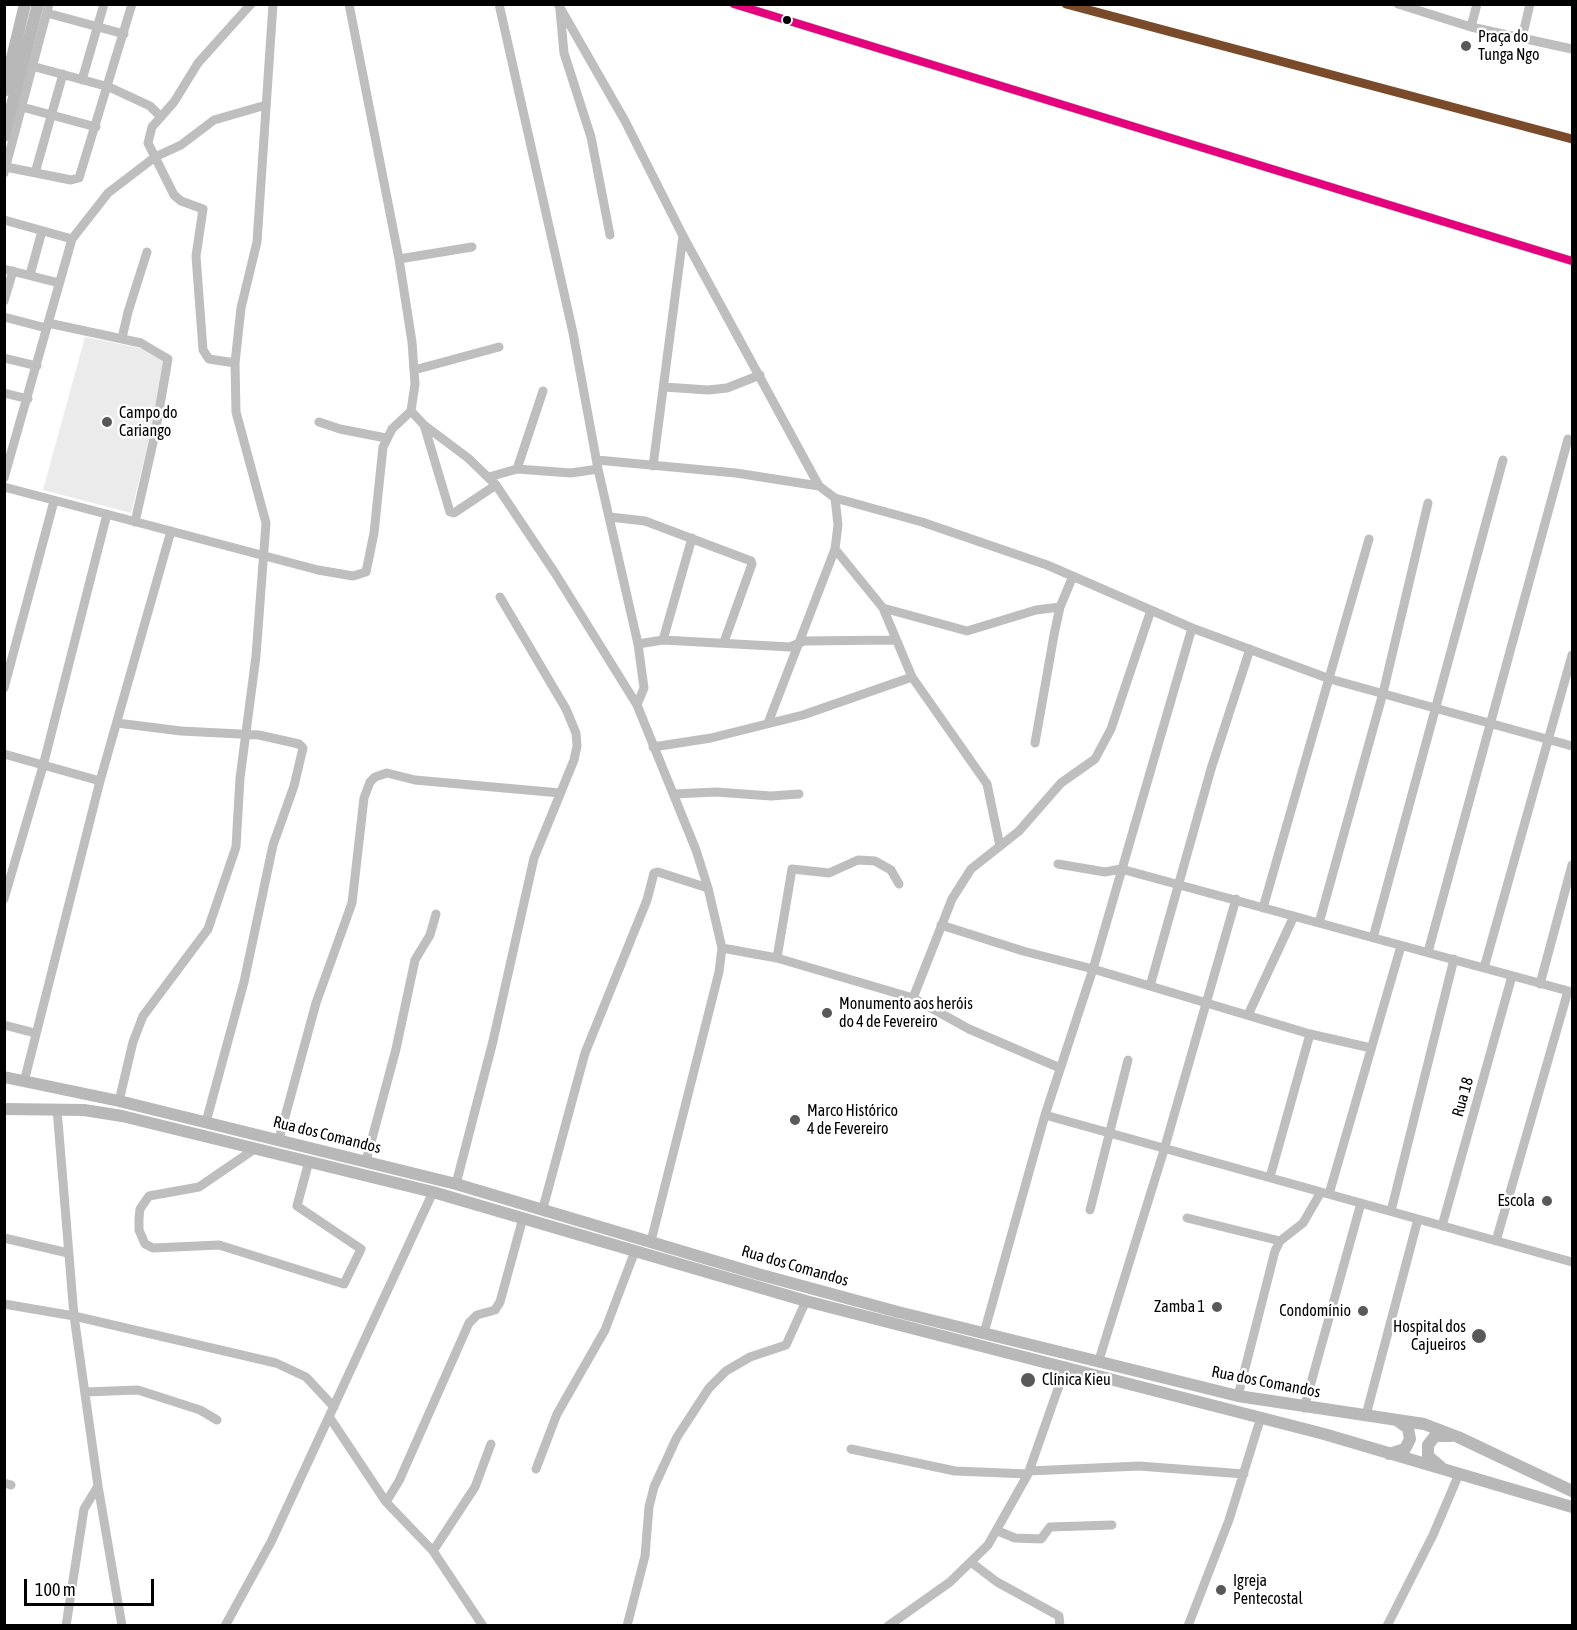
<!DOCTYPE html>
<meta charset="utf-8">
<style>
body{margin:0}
#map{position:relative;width:1577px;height:1630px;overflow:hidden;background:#fff;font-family:"Asap Condensed",sans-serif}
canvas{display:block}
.frame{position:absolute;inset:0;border:6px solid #000;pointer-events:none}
.scale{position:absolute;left:24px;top:1579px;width:130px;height:27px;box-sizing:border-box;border:3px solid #000;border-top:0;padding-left:8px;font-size:18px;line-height:21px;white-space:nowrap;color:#000;-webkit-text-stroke:4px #fff;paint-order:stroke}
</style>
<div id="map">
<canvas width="1577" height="1630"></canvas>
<div class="frame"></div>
<div class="scale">100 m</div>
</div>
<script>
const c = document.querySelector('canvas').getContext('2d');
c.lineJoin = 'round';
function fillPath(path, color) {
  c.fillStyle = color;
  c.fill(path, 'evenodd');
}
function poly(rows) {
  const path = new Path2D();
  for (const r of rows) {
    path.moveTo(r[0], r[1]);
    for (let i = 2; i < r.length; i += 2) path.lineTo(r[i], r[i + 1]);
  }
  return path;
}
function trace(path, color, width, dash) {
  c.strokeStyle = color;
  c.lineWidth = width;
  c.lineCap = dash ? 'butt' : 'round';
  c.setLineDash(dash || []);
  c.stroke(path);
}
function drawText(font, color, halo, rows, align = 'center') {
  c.font = font + ' "Asap Condensed",sans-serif';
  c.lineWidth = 5;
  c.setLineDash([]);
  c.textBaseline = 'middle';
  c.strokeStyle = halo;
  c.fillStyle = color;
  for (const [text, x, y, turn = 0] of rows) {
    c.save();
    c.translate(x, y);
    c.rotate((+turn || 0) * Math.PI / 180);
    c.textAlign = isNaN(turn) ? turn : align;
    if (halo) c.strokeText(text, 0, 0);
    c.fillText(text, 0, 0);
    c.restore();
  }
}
fillPath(poly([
 [85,337,170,354,131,513,43,490]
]), '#ebebeb');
trace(poly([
 [499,4,573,333,598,469,638,644,644,688,637,705],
 [558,4,625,121,683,236,819,486,835,498,922,522,1047,565,1192,628,1330,679,1572,746],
 [734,4,1572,261],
 [1398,4,1471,27,1572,49],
 [560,10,564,53,591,137,610,235],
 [47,13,124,34],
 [1471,27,1477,4],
 [1522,38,1530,4],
 [28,65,109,87,150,106,161,117],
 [82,80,104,4],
 [22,107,96,127],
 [6,167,71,180,79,178,132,4],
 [4,173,49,4],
 [35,173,63,74],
 [4,220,72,239],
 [399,259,472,247],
 [4,269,59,283],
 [30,275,42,231],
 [4,301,13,271],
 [4,317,46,328],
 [48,323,141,343,168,359,155,434,135,522],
 [122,338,128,312,147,252],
 [4,358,37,366],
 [235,363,209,359,203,350,196,256,203,209,181,201,174,195,148,143,152,127,174,102,198,63,251,4],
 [414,370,499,347],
 [664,387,708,390,727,388,760,375],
 [4,393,28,399],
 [411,411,424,425,468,458,496,485,555,573,637,705,696,850,708,888,722,948,719,972,651,1241],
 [319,422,340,429,386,438],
 [424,425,450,512,454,513,496,485],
 [597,460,736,473,819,486],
 [653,466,683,236],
 [517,469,543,391],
 [489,477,517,469,571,473,598,469],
 [4,478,72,239,108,193,155,157,181,145,214,120,266,105],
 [4,487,318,570,353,576,366,572,374,533,383,447,392,429,411,411,415,384,412,342,399,259,349,4],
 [610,517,645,521,751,561,752,564,724,642],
 [835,549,883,608,912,677,987,784,1000,846],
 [883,608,967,631,1036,610,1060,607],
 [663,640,692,538],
 [638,644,663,640,790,647,804,641,895,640],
 [4,688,54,501],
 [117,723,181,731,259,735,299,744,303,748,294,786,273,845,244,982,206,1122],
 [768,723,835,549,838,525,835,498],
 [1035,743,1054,635,1060,607,1073,576],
 [653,747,711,738,803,715,912,677],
 [4,754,100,781],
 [674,794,716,792,771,796,799,794],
 [1058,864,1105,872,1121,869,1572,992],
 [4,899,43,766,107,514],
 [1263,908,1369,539],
 [1319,923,1383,693,1428,503],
 [941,925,1023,951,1093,969,1310,1034,1371,1048],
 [1373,938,1503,460],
 [722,948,777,958,913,998,969,1029,1060,1068],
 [1428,952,1568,439],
 [777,958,792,869,829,873,858,860,875,861,891,870,899,884],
 [1484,968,1572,655],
 [1540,984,1572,865],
 [1150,986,1211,769,1250,649],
 [913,998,952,899,971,869,1019,831,1061,783,1095,759,1111,729,1151,610],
 [1248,1015,1294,916],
 [4,1025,35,1033],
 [24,1082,100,781,171,531],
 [119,1101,133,1042,143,1016,208,929,236,847,240,778,256,656,266,523,236,412,235,363,241,308,257,242,273,4],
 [57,1109,74,1316,98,1486,122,1626],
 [1045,1115,1572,1262],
 [279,1139,316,1003,352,903,364,798,370,782,375,777,387,773,415,780,560,793],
 [256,1148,199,1187,149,1196,140,1209,139,1218,139,1230,145,1244,153,1248,219,1245,344,1284,361,1249,297,1206,309,1161],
 [366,1161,396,1049,415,960,430,935,436,914],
 [1270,1177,1310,1034],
 [456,1184,493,1041,534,858,574,760,577,746,576,733,566,709,500,597],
 [1329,1194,1401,946],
 [543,1208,585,1053,647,900,654,873,658,872,708,888],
 [1090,1210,1128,1060],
 [1391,1211,1454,959],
 [1187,1218,1280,1241],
 [1442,1226,1512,976],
 [4,1238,68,1253],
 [1496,1241,1568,991],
 [4,1304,74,1316,276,1363,306,1377,334,1407],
 [984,1333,1045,1115,1093,969,1192,628],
 [1099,1360,1164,1150,1236,899],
 [85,1392,138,1390,200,1410,217,1420],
 [1238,1396,1275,1251,1280,1241,1303,1223,1321,1192],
 [1304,1408,1361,1203],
 [1366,1415,1418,1219],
 [330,1418,386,1502,433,1551,483,1626],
 [851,1449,955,1471,1028,1474],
 [536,1469,557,1414,605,1330,635,1251],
 [1029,1471,1139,1466,1244,1474],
 [4,1483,11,1485],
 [386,1502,399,1481,469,1323,477,1315,495,1310,500,1302,523,1218],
 [998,1531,1015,1538,1041,1539,1050,1527,1112,1525],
 [433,1551,475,1487,491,1444],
 [972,1563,997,1582,1059,1616,1060,1626],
 [66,1626,84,1509,98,1486],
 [225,1626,271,1542,433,1192],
 [627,1626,645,1556,649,1507,654,1487,677,1437,709,1388,726,1371,750,1357,786,1345,806,1301],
 [888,1626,950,1582,988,1545,1028,1474,1066,1366],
 [1188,1626,1229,1520,1261,1417],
 [1387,1626,1433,1535,1459,1474]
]), '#bebebe', 9);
trace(poly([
 [4,91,25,4],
 [4,136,38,4],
 [4,1077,119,1101,456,1184,758,1274,898,1312,1238,1396,1424,1424,1458,1437,1572,1491],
 [4,1109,84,1110,122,1116,433,1192,806,1301,1324,1434,1572,1507],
 [1389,1454,1405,1449,1410,1439,1408,1428,1398,1421],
 [1440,1466,1428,1456,1428,1445,1435,1436,1451,1436]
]), '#b8b8b8', 12);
trace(poly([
 [1066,4,1572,139]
]), '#bebebe', 2, [9, 3, 1.5, 3]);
trace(poly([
 [734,4,1572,261]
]), '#e5007d', 8);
trace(poly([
 [1066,4,1572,139]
]), '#7a4b2a', 9);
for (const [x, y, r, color] of [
 [787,20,5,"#000"],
 [1466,46,6,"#595959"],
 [107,422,6,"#595959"],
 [827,1013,6,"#595959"],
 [795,1120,6,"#595959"],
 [1547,1201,6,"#595959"],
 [1217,1307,6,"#595959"],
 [1363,1311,6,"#595959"],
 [1479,1336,8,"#595959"],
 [1028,1380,8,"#595959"],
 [1221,1590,6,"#595959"]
]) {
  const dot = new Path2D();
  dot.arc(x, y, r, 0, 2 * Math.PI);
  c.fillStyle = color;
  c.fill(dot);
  trace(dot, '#fff', 2);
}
drawText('16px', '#000', '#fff', [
 ["Praça do",1478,37],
 ["Tunga Ngo",1478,55],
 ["Campo do",119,413],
 ["Cariango",119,431],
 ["Monumento aos heróis",839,1004],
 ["do 4 de Fevereiro",839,1022],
 ["Marco Histórico",807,1111],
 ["4 de Fevereiro",807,1129],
 ["Escola",1535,1201,"right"],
 ["Zamba 1",1205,1307,"right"],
 ["Condomínio",1351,1311,"right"],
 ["Hospital dos",1466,1327,"right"],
 ["Cajueiros",1466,1345,"right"],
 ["Clínica Kieu",1042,1380],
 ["Igreja",1233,1581],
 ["Pentecostal",1233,1599]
], 'left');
drawText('16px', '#000', '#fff', [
 ["Rua 18",1463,1097,-74],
 ["Rua dos Comandos",327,1135,14],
 ["Rua dos Comandos",795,1266,16],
 ["Rua dos Comandos",1266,1382,11]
]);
</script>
